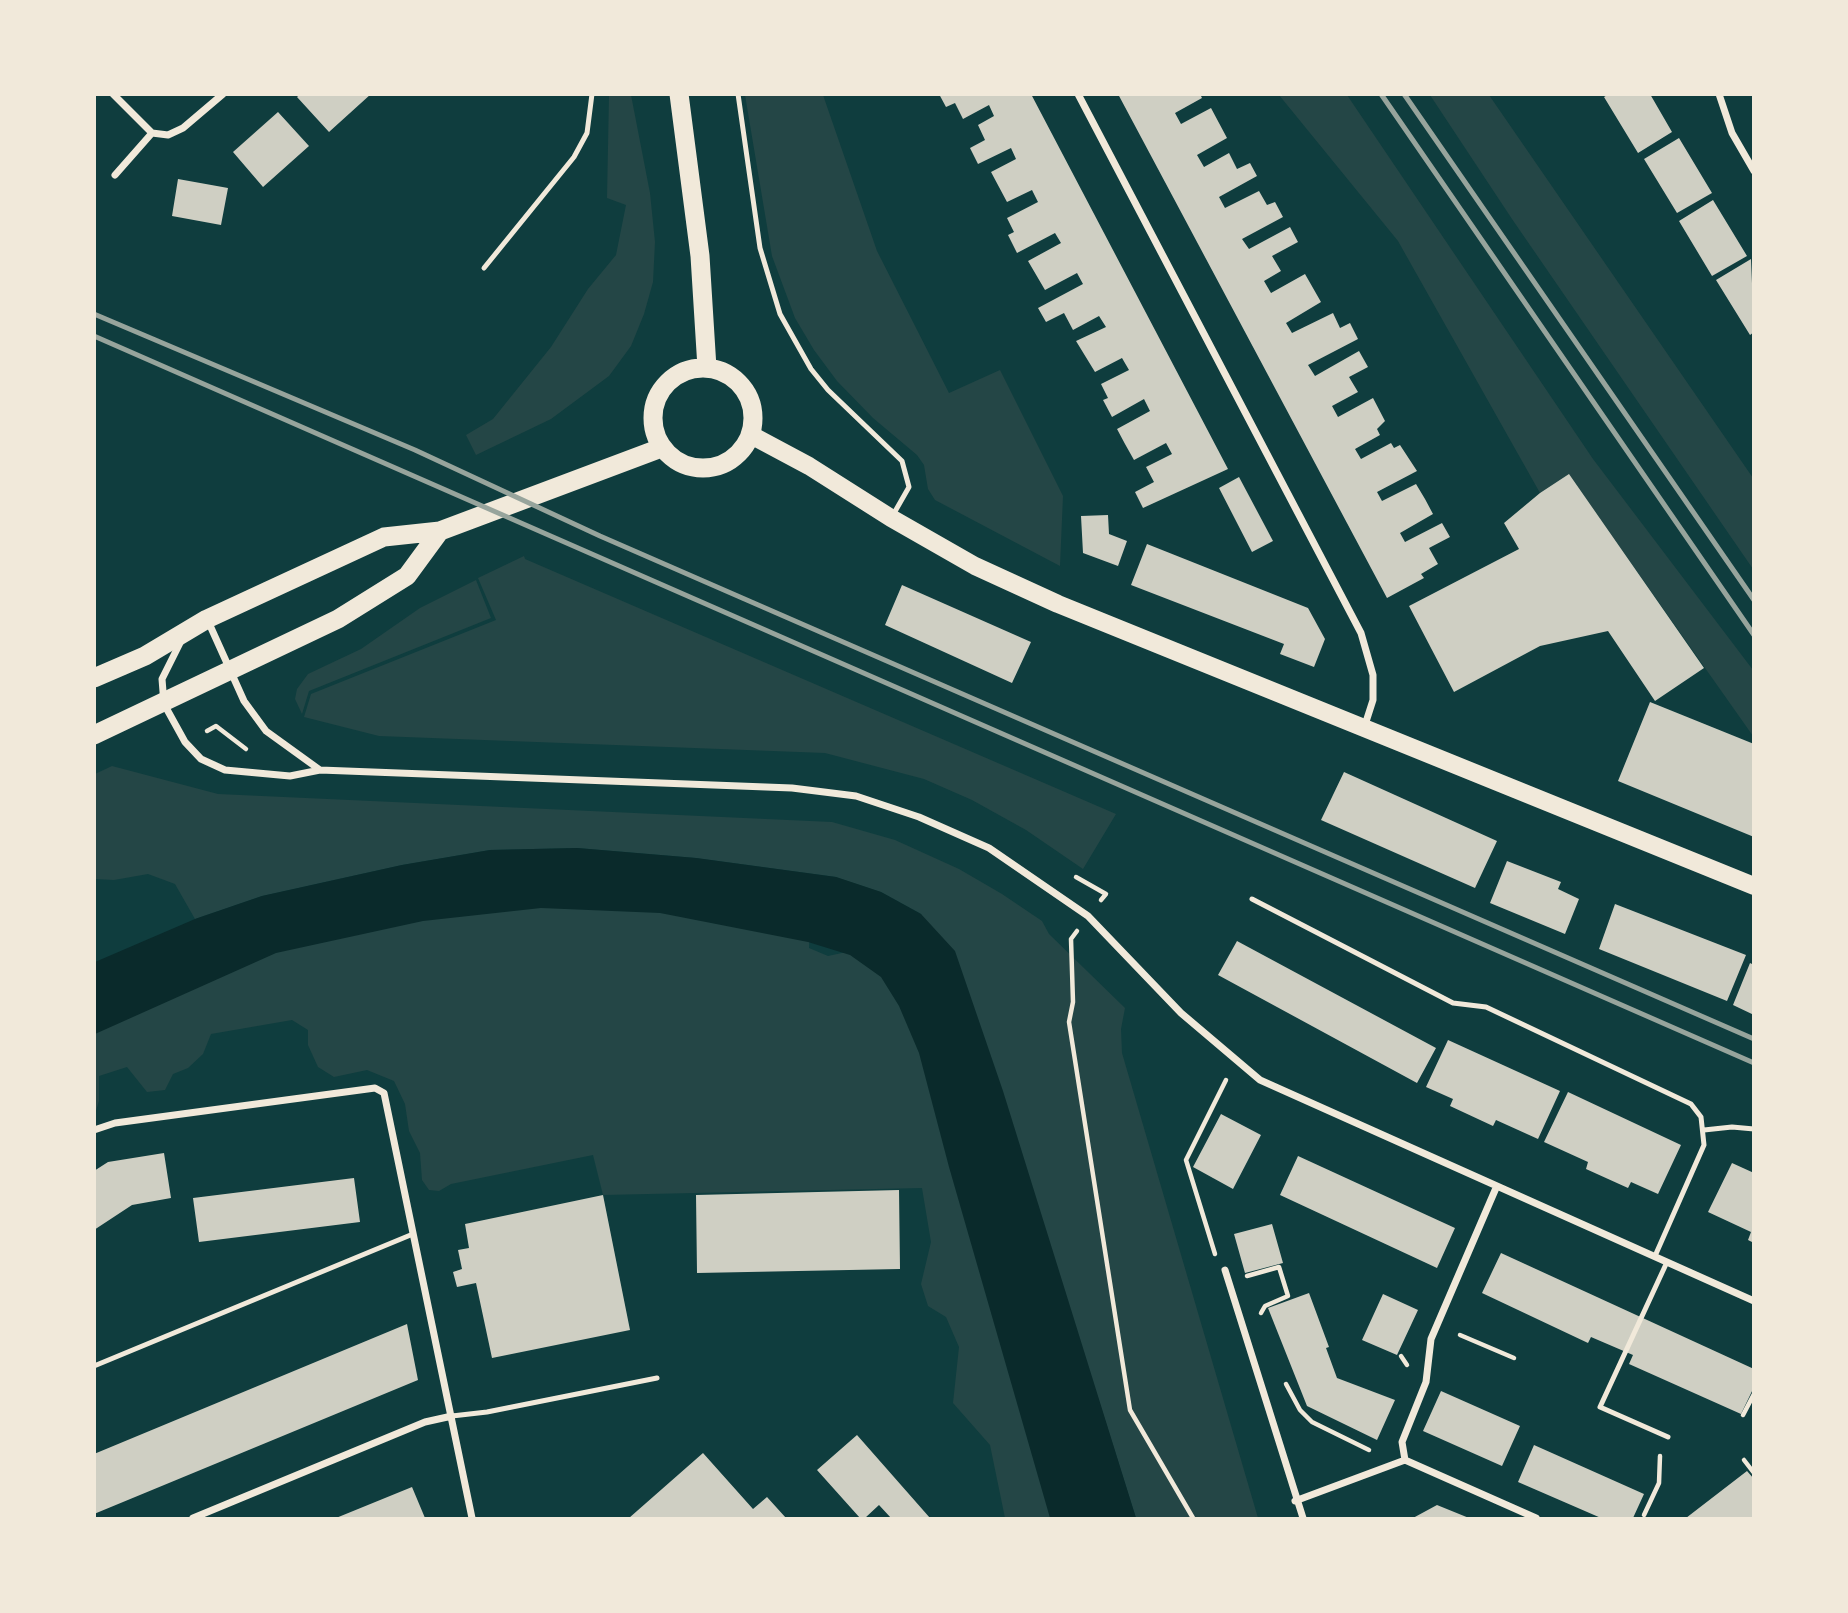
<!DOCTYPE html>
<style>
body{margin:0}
#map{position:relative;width:1848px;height:1613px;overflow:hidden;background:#0f3d3e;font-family:"DM Sans",sans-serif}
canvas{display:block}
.frame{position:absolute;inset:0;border:96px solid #f1e9da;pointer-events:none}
</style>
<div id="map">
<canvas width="1848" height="1613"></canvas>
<div class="frame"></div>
</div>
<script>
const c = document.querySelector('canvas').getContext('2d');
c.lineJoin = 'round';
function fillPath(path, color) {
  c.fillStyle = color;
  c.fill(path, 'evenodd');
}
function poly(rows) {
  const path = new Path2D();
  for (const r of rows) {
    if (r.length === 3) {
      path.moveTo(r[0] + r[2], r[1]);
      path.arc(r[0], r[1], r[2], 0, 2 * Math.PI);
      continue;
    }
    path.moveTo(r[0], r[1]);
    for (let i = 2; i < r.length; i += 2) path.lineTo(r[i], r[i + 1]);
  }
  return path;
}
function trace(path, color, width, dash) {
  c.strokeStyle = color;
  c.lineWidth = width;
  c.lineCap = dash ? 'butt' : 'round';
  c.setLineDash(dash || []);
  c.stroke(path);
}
fillPath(poly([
 [609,95,631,95,650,193,655,242,653,282,644,314,631,346,609,376,551,419,476,455,466,435,493,419,551,347,588,289,616,255,626,205,607,198],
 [745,95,823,95,877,251,949,393,1000,370,1063,496,1060,566,935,500,928,489,924,465,917,455,873,418,837,381,814,350,795,318,772,256],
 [1279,95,1347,95,1593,459,1753,670,1753,736,1569,475,1540,493,1398,241],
 [1430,95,1489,95,1753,478,1753,569,1512,219],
 [524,556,525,559,1116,814,1083,869,1026,830,972,800,924,779,825,753,379,736,304,717,311,694,496,620,478,578],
 [476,580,491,618,309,691,302,714,295,699,297,689,308,674,361,649,420,608],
 [112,766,218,794,832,822,895,840,959,869,1002,894,1042,921,1049,934,1125,1008,1121,1029,1122,1053,1258,1518,1136,1518,1099,1401,921,914,881,892,836,877,696,858,577,848,490,850,402,865,262,896,195,919,175,884,148,874,114,880,95,879,95,774],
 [515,900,810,923,809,948,828,956,865,948,898,956,1055,1518,1005,1518,990,1445,953,1403,959,1347,946,1317,928,1306,921,1284,931,1242,922,1188,603,1195,593,1155,451,1184,439,1191,429,1190,422,1180,420,1153,409,1131,405,1104,394,1081,367,1070,334,1077,318,1067,308,1045,308,1030,292,1020,211,1034,203,1054,188,1068,173,1074,165,1090,147,1092,127,1067,99,1076,99,1101,95,1114,95,1021,166,961]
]), '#244646');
fillPath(poly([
 [577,848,696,858,836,877,881,892,921,914,955,951,1003,1091,1136,1518,1050,1518,949,1167,919,1053,899,1006,881,977,850,955,808,942,660,913,541,908,423,921,276,953,95,1034,95,962,195,919,262,896,402,865,490,850]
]), '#0a2a2b');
fillPath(poly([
 [300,94,371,94,329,132,297,97],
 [939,94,1031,94,1228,469,1143,508,1135,492,1154,482,1146,467,1172,454,1166,443,1134,460,1125,444,1117,429,1150,411,1144,399,1112,417,1103,400,1108,398,1101,384,1129,370,1122,358,1095,372,1076,341,1106,327,1099,316,1073,330,1064,313,1046,322,1038,308,1083,284,1077,273,1045,290,1028,261,1061,243,1055,233,1017,253,1008,235,1014,232,1007,218,1038,202,1032,190,1007,202,991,172,1016,159,1011,148,978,164,970,148,985,140,978,125,994,116,989,105,963,119,955,103,946,107],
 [1118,94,1200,94,1202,98,1175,113,1181,124,1211,108,1227,138,1197,155,1204,167,1229,153,1237,169,1250,163,1257,176,1219,197,1225,208,1259,191,1267,205,1275,202,1283,217,1242,239,1249,249,1290,227,1298,242,1272,256,1281,271,1264,281,1271,293,1305,274,1321,302,1286,323,1292,333,1333,313,1340,328,1350,323,1358,339,1308,365,1315,376,1359,351,1368,367,1349,377,1358,392,1332,406,1338,417,1373,398,1385,421,1377,429,1380,435,1355,449,1361,459,1391,443,1394,448,1400,445,1417,471,1377,492,1382,501,1416,484,1425,499,1433,514,1400,533,1405,542,1442,523,1450,537,1429,548,1438,564,1421,574,1424,578,1387,598],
 [1609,94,1650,94,1672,132,1638,153,1604,97],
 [278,112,309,146,263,187,233,152],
 [1679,138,1712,193,1677,213,1644,159],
 [178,179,228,188,221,225,172,216],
 [1713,200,1747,256,1712,276,1679,221],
 [1751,259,1754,332,1750,335,1716,280],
 [1569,474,1704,668,1655,701,1608,631,1540,646,1454,692,1409,606,1519,549,1504,523,1540,493],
 [1239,477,1273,541,1252,552,1219,488],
 [1108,515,1109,534,1127,541,1118,566,1083,553,1081,516],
 [1147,544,1308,608,1325,639,1314,667,1280,654,1284,644,1131,585],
 [902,585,1031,642,1012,683,885,625],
 [1650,702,1754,744,1754,837,1618,781],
 [1344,772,1497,841,1475,888,1321,820],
 [1507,861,1561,882,1558,889,1579,899,1565,934,1490,903],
 [1615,904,1746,955,1727,1001,1599,949],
 [1237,941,1436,1048,1417,1083,1218,975],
 [1750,963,1754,965,1754,1015,1733,1005],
 [1448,1040,1560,1091,1538,1139,1496,1120,1493,1126,1450,1106,1453,1099,1426,1087],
 [1568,1092,1681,1145,1658,1194,1631,1182,1628,1188,1586,1169,1588,1162,1544,1142],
 [1221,1114,1261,1135,1233,1189,1193,1167],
 [164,1153,171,1198,132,1205,94,1230,94,1171,108,1162],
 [1298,1156,1455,1228,1437,1268,1280,1195],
 [1732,1163,1754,1173,1754,1243,1748,1240,1751,1232,1708,1212],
 [354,1178,360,1222,199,1242,193,1198],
 [899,1190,900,1269,697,1273,696,1195],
 [603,1195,630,1330,492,1358,476,1283,457,1287,453,1272,462,1269,458,1250,469,1248,465,1224],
 [1272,1224,1283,1263,1245,1273,1234,1234],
 [1501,1253,1754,1369,1754,1387,1741,1414,1629,1364,1633,1355,1591,1337,1588,1343,1482,1293],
 [1309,1293,1329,1347,1326,1348,1337,1378,1395,1400,1377,1440,1307,1406,1268,1308],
 [1383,1294,1418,1310,1397,1355,1362,1340],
 [407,1324,418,1380,94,1514,94,1454],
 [1441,1391,1520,1426,1502,1466,1423,1431],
 [857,1435,930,1518,891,1518,879,1505,865,1518,860,1518,817,1470],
 [1534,1445,1644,1494,1633,1518,1601,1518,1518,1482],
 [703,1453,753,1509,767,1497,786,1518,629,1518],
 [1747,1471,1754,1479,1754,1518,1686,1518],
 [412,1487,425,1518,336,1518],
 [1437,1505,1469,1518,1413,1518]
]), '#cfcfc3');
trace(poly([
 [207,731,216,726,246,749],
 [1076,877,1106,894,1101,900],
 [1077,931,1071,939,1073,1002,1069,1022,1130,1410,1193,1518],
 [1215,1254,1186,1160,1226,1080],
 [1247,1276,1279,1267,1288,1296,1265,1306,1261,1313],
 [1460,1335,1514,1358],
 [1401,1356,1407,1365],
 [1286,1384,1300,1410,1312,1422,1369,1450],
 [1743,1415,1754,1394],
 [1744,1460,1754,1473],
 [1644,1515,1659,1483,1660,1456]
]), '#f1e9da', 4.5);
trace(poly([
 [738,94,760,248,780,314,811,369,828,390,902,461,909,487,893,515],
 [484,268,574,157,587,133,592,94],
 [1252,899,1453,1003,1486,1007,1691,1104,1701,1117,1704,1145,1655,1256],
 [1704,1130,1732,1127,1754,1129],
 [1667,1262,1600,1407,1668,1437],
 [94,1366,413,1234],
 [452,1416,487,1412,657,1378]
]), '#f1e9da', 5);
trace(poly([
 [113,94,152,133],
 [1078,94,1361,633,1373,675,1373,700,1364,728],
 [1719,94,1732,133,1754,171],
 [115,175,152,133,168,135,183,128,223,94],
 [208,621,244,701,266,731,320,770],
 [180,643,162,679,164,704,185,742,201,759,225,770,290,776,320,770,792,788,856,796,919,817,989,848,1088,916,1181,1013,1260,1080,1754,1301],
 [94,1130,115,1123,375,1088,384,1093,472,1518],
 [1225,1270,1303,1518],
 [1405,1460,1536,1518],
 [1295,1501,1405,1460,1402,1442,1426,1382,1431,1339,1496,1188],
 [193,1518,425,1422,452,1416]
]), '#f1e9da', 7);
trace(poly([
 [751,435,809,466,891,518,975,566,1058,604,1754,886]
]), '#f1e9da', 18);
trace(poly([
 [679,94,700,256,707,368],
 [703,418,50],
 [94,678,145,656,207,619,384,537,440,531,661,448],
 [94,735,338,619,407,576,440,531]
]), '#f1e9da', 19);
trace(poly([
 [1381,94,1754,635],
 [1404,94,1754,600],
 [94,314,415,450,600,536,1754,1039],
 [94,336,1754,1063]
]), '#97a49c', 5);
</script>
